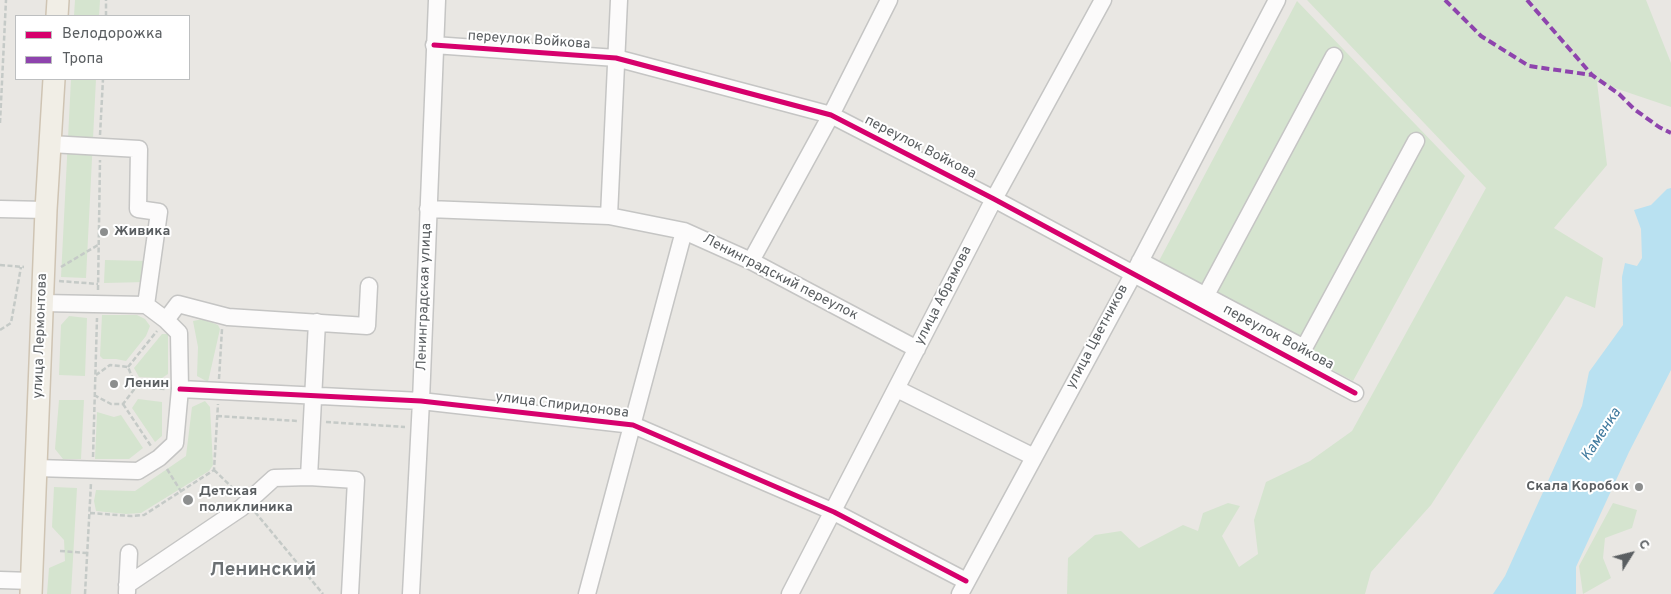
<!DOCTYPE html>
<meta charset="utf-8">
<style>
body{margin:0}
#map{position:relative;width:1671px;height:594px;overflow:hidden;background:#e9e7e3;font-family:Overpass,sans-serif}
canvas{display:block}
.legend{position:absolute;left:15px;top:15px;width:175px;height:65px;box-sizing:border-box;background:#fff;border:1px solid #bdbfc0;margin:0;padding:6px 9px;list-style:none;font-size:15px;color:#5a5e61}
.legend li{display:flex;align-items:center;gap:10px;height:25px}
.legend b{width:25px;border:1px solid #bdbfc0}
.north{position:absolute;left:1606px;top:529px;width:50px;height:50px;-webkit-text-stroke:4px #fff;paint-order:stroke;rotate:54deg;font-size:14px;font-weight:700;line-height:20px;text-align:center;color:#5a5e61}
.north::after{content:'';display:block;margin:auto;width:18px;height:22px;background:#5a5e61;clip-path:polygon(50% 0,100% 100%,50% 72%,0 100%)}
</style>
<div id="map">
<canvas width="1671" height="594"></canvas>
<ul class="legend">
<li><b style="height:6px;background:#d6006c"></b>Велодорожка</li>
<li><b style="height:6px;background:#8e44ad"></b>Тропа</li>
</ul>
<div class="north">С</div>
</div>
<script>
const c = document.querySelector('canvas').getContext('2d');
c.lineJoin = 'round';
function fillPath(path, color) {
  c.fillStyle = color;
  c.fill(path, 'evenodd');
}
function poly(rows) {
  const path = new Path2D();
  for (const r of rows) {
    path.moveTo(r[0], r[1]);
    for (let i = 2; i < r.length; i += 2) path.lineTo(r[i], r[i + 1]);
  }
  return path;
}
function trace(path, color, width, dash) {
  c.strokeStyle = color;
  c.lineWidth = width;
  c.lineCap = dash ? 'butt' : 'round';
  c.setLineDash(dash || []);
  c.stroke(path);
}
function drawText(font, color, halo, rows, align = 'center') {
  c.font = font + ' Overpass,sans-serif';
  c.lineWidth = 4;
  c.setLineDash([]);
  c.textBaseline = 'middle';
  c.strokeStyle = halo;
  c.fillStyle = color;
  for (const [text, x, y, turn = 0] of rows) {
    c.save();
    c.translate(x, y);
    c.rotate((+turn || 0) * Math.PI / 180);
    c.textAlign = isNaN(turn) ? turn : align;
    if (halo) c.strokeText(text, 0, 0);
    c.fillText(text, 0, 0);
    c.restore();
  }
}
fillPath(poly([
 [75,0,100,0,99,16,74,16],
 [1307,0,1646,0,1671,63,1671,107,1597,82,1607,165,1554,228,1603,258,1595,308,1566,296,1431,505,1371,572,1365,594,1067,594,1068,558,1095,535,1121,531,1139,548,1183,525,1198,531,1203,513,1228,503,1240,506,1222,536,1239,567,1258,554,1254,520,1266,482,1310,461,1352,431,1486,188],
 [1297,1,1465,176,1353,381,1152,274],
 [71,79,96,79,86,278,61,277],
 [105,260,148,261,146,282,104,283],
 [102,315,137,315,145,319,150,326,146,336,126,361,116,359,103,359,100,356],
 [69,316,87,318,85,376,59,375,61,325],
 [203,319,218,325,220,329,208,382,197,376,198,347,193,321],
 [162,334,168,334,168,374,162,378,139,377,134,368],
 [138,399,162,402,162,436,155,442,132,408],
 [59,400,84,400,81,459,63,459,55,449],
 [205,401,210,407,213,465,209,471,141,513,126,514,96,511,94,501,96,490,135,491,186,456,192,407],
 [97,412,114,417,121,415,143,448,129,459,95,459],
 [54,487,77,488,71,594,47,594,49,568,65,561,64,540,52,527],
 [1613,503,1637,510,1632,528,1605,538,1603,558,1611,578,1583,594,1579,566]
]), '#d5e4cf');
fillPath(poly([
 [1671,188,1671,370,1629,452,1576,567,1576,594,1493,594,1505,576,1582,406,1589,372,1623,325,1622,277,1625,263,1637,266,1642,258,1641,229,1634,210,1651,205,1667,189]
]), '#b9e1f1');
const minor = poly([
 [434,45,616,58,831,115,994,199,1355,393],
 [50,144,139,149,138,209,159,212,146,305],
 [0,209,46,210],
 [428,209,609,216,684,231,751,261,917,349],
 [609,216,619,0],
 [751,261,831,115,889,0],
 [1140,261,1304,348,1416,141],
 [1206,295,1334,56],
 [166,320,178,304,228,317,367,326,369,286],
 [317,322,309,477,356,480,350,594],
 [180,389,421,401,633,425,834,512,966,581],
 [897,389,1034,457],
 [36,468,138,471,159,458,175,443,180,389,179,333,166,320,146,305,42,303],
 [0,580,32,581],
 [127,585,241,508,274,478,309,477],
 [127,592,129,553],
 [411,594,421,401,437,0],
 [587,594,684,231],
 [790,594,994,199,1103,0],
 [960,594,1134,273,1277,0]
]);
const major = poly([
 [57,16,58,0],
 [31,594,46,210,54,79]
]);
trace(minor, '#c5c5c4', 19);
trace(major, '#cfc4b3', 24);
trace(poly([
 [106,16,106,0],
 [0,123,6,0],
 [100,135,103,79],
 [0,265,24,267],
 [61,267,98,245],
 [59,281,98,284],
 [98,290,100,160],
 [0,330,11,323,21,267],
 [128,367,157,331],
 [219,379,222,329],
 [137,387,166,389],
 [94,395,111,404,123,404,136,387,128,367,110,365,96,375],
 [123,404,151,446],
 [217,416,298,421],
 [326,422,405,427],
 [93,457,97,318],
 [167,469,182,493],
 [214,470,238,493],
 [255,512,323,594],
 [90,513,131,516,144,515,214,470,218,404],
 [60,551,87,553],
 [85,594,91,483]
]), '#c5cac7', 2.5, [5, 2.5]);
trace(minor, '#fcfbfb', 16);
trace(major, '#f1eee6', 21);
trace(poly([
 [1445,0,1481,36,1529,66,1592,75,1619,94,1634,109,1659,127,1671,133],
 [1527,0,1592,75]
]), '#8e44ad', 4, [8, 4]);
trace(poly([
 [434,45,616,58,831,115,994,199,1355,393],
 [180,389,421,401,633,425,834,512,966,581]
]), '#d6006c', 5);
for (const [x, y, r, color] of [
 [104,232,5,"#8c8e8e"],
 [114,384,5,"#8c8e8e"],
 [1639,487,5,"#8c8e8e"],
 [188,500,6,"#8c8e8e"]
]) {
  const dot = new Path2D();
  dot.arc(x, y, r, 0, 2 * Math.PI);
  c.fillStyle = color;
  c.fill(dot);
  trace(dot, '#fff', 2);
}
drawText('14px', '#5a5e61', '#fff', [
 ["переулок Войкова",529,41,4],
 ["переулок Войкова",920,148,27],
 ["Ленинградский переулок",780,278,27],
 ["улица Абрамова",944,296,-63],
 ["Ленинградская улица",425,297,-88],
 ["улица Лермонтова",41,336,-88],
 ["улица Цветников",1098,337,-62],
 ["переулок Войкова",1278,338,28],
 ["улица Спиридонова",562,406,7]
]);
drawText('bold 14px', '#5a5e61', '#fff', [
 ["Живика",114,232],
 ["Ленин",124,384],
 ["Скала Коробок",1629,487,"right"],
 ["Детская",199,492],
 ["поликлиника",199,508]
], 'left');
drawText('italic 15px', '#427b9f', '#fff', [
 ["Каменка",1602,435,-57]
]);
drawText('bold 19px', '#6b7073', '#fff', [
 ["Ленинский",263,571]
]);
</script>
